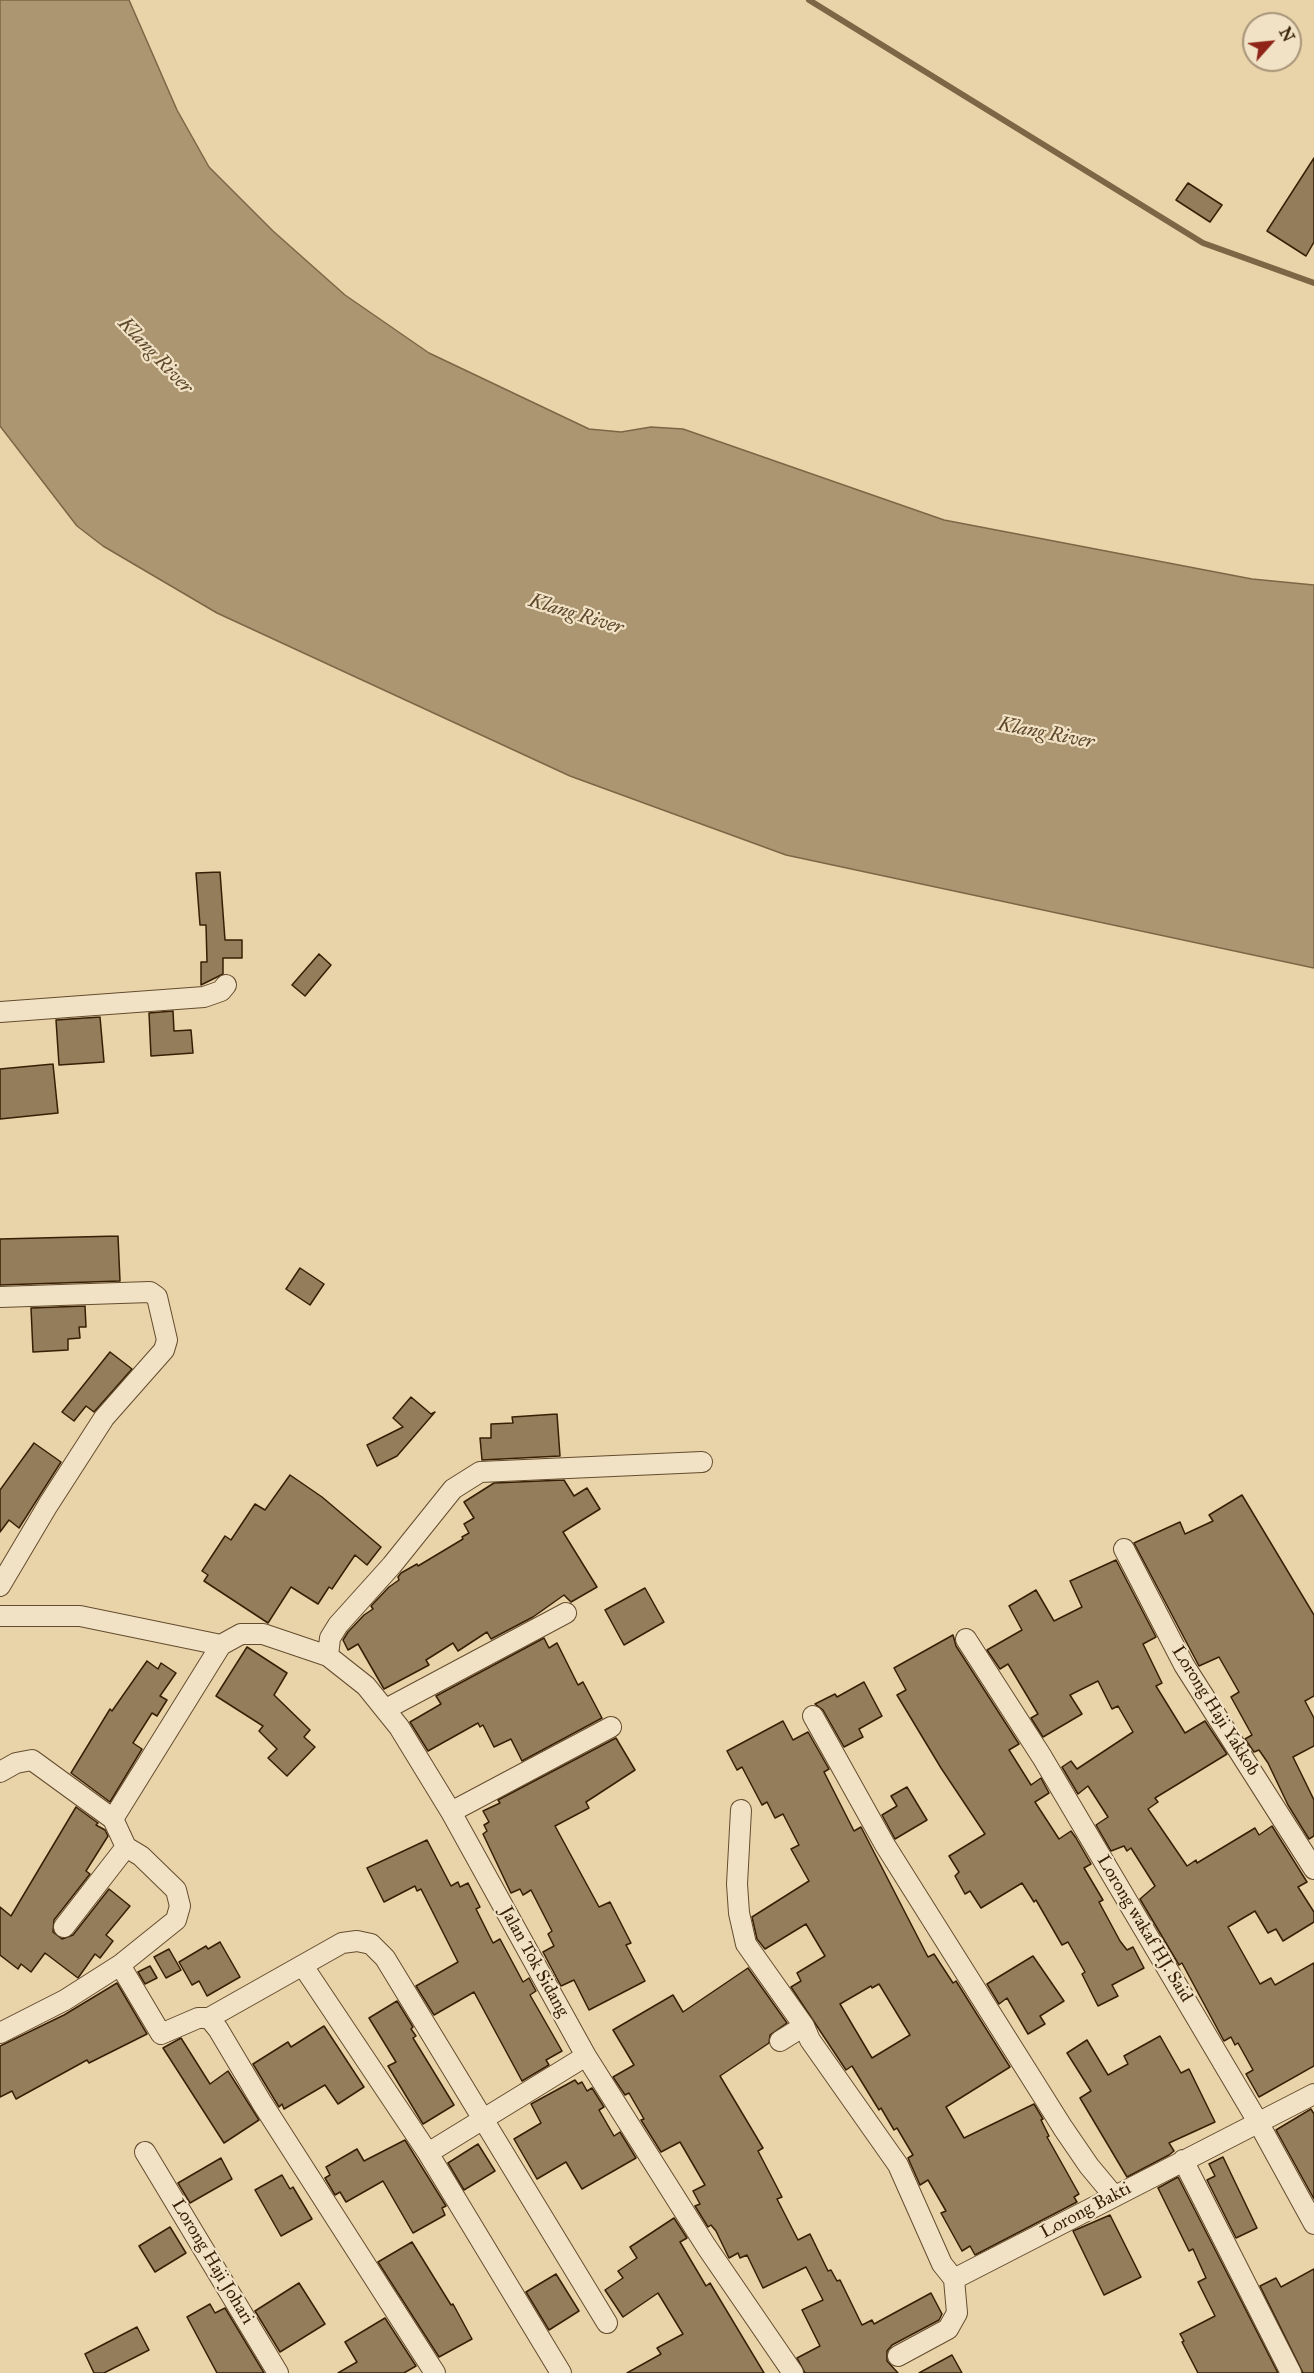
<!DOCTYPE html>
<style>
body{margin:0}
#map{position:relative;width:1314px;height:2373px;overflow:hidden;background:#e9d3a8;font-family:"IM FELL Great Primer",serif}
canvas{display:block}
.north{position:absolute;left:1242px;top:12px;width:60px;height:60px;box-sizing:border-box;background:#f1e2c6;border:2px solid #a79479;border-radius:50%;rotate:63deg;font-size:16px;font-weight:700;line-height:24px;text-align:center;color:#371f05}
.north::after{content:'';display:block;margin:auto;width:21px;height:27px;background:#8f2418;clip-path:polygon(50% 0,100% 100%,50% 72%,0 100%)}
</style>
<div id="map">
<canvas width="1314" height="2373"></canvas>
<div class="north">N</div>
</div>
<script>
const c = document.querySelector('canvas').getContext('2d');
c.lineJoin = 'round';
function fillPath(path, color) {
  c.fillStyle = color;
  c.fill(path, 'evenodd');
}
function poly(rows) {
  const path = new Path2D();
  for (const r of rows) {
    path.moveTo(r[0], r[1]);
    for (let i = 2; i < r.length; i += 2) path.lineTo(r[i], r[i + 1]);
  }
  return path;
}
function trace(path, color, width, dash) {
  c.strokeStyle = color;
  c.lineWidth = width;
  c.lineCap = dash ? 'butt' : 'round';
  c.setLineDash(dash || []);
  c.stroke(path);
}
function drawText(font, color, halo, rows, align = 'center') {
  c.font = font + ' "IM FELL Great Primer",serif';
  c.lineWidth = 4.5;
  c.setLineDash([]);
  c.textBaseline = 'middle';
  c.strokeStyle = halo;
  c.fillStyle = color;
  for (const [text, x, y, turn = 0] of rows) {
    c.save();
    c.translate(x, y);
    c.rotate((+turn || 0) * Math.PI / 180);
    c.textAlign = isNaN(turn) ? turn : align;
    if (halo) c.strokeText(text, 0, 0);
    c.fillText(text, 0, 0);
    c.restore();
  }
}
const water = poly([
 [0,0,129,0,177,110,209,167,273,231,345,295,429,353,589,429,621,432,651,427,683,429,944,520,1252,579,1314,585,1314,968,786,855,570,776,217,613,103,546,77,526,0,426,0,0]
]);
fillPath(water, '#ac9671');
trace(water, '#7d6646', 1.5);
trace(poly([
 [809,0,1203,243,1314,283]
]), '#7d6646', 6);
const building = poly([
 [1314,158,1314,242,1306,256,1267,231,1314,158],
 [1188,183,1222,205,1210,222,1176,200,1188,183],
 [220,872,225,940,242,940,242,958,223,958,223,974,201,985,201,962,207,962,206,925,200,925,196,873,220,872],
 [319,954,331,965,305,996,292,985,319,954],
 [173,1011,174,1031,191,1030,193,1053,151,1056,149,1013,173,1011],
 [100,1017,104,1062,59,1065,56,1020,100,1017],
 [53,1064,58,1113,0,1119,0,1069,53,1064],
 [118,1236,120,1281,0,1285,0,1239,118,1236],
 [300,1268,324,1284,310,1305,286,1289,300,1268],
 [85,1306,86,1327,79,1327,80,1338,68,1339,68,1350,33,1352,31,1308,85,1306],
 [110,1352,132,1369,94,1412,86,1406,74,1421,62,1412,110,1352],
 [411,1397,431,1414,435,1412,397,1456,377,1466,367,1445,403,1427,393,1418,411,1397],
 [557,1414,560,1456,482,1460,480,1438,491,1438,491,1424,513,1423,512,1417,557,1414],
 [34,1443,61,1462,19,1528,9,1520,0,1532,0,1490,34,1443],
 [290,1475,322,1497,381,1547,367,1565,355,1555,332,1589,329,1587,318,1604,291,1587,268,1623,204,1581,208,1575,202,1571,225,1536,231,1540,255,1504,265,1510,290,1475],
 [564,1480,574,1496,587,1488,600,1509,563,1532,597,1587,571,1602,564,1595,533,1617,491,1639,487,1632,458,1651,453,1643,426,1660,429,1665,384,1689,358,1644,348,1650,343,1640,348,1632,364,1615,373,1609,371,1606,389,1587,399,1580,398,1577,401,1573,417,1564,418,1566,463,1539,462,1537,469,1533,464,1524,474,1518,464,1502,494,1483,564,1480],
 [1242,1495,1314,1615,1314,1696,1305,1701,1314,1718,1314,1746,1293,1757,1314,1800,1314,1836,1309,1839,1288,1805,1268,1763,1259,1750,1254,1752,1245,1739,1252,1735,1231,1697,1239,1692,1219,1657,1199,1666,1134,1543,1180,1522,1185,1534,1213,1521,1209,1515,1242,1495],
 [1116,1560,1156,1637,1143,1644,1162,1683,1156,1686,1185,1733,1205,1721,1227,1754,1155,1798,1158,1802,1148,1809,1187,1866,1196,1860,1197,1863,1255,1828,1259,1835,1272,1826,1307,1882,1298,1887,1314,1912,1314,1922,1283,1941,1276,1929,1268,1933,1255,1911,1228,1927,1260,1984,1271,1978,1275,1985,1314,1963,1314,2066,1259,2097,1246,2074,1253,2070,1238,2043,1235,2045,1231,2037,1224,2041,1182,1963,1179,1965,1140,1899,1155,1886,1131,1848,1127,1851,1124,1846,1111,1851,1096,1825,1108,1817,1088,1786,1078,1794,1062,1767,1071,1761,1077,1769,1133,1732,1118,1706,1112,1709,1098,1681,1070,1695,1082,1714,1043,1737,1031,1718,1038,1714,1008,1664,1000,1669,987,1650,1022,1630,1009,1606,1036,1590,1054,1621,1082,1607,1070,1581,1116,1560],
 [645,1588,664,1622,624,1645,605,1610,645,1588],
 [953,1635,956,1646,1019,1744,1009,1750,1031,1785,1041,1778,1049,1793,1035,1802,1059,1839,1071,1831,1076,1838,1091,1864,1084,1868,1103,1900,1099,1902,1120,1941,1127,1950,1133,1947,1144,1968,1112,1985,1118,1996,1098,2006,1082,1974,1085,1972,1068,1942,1062,1945,1036,1900,1034,1902,1022,1883,981,1908,970,1891,965,1894,955,1876,959,1872,949,1856,985,1834,941,1768,897,1695,906,1690,894,1668,953,1635],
 [544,1638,549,1648,557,1643,578,1685,583,1682,602,1718,522,1761,511,1739,494,1747,483,1725,480,1727,478,1723,428,1751,410,1722,441,1704,436,1696,544,1638],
 [247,1647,287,1673,274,1695,310,1730,304,1737,315,1747,287,1776,268,1758,277,1749,259,1731,263,1726,216,1696,247,1647],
 [147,1661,158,1669,161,1663,176,1673,160,1696,167,1700,157,1716,152,1713,133,1743,142,1749,110,1802,71,1773,110,1709,112,1711,147,1661],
 [864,1682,882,1716,859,1729,863,1737,844,1747,823,1710,815,1704,835,1694,837,1697,864,1682],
 [783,1721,793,1740,808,1732,829,1769,824,1772,854,1831,861,1827,928,1957,934,1954,953,1983,956,1981,1010,2067,946,2107,964,2138,1034,2104,1043,2119,1041,2120,1049,2136,1047,2137,1079,2194,1074,2197,1077,2202,975,2255,970,2246,962,2251,941,2213,946,2211,928,2180,920,2185,908,2158,913,2155,897,2128,894,2130,881,2108,879,2110,852,2066,846,2070,791,1987,801,1981,797,1973,825,1956,806,1924,765,1949,757,1939,752,1917,809,1881,791,1849,799,1845,783,1814,775,1818,767,1802,762,1805,742,1767,737,1770,727,1751,783,1721],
 [879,1984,910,2035,872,2058,840,2004,871,1986,872,1988,879,1984],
 [616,1738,635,1770,586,1802,589,1808,555,1826,599,1907,610,1902,631,1943,626,1945,645,1981,589,2010,574,1980,561,1986,543,1952,554,1946,548,1934,552,1931,531,1890,523,1895,520,1889,511,1893,483,1834,487,1831,484,1825,489,1822,483,1811,500,1803,498,1800,616,1738],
 [907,1787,927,1820,895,1839,882,1815,897,1806,891,1796,907,1787],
 [76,1807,98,1823,96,1825,105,1830,108,1836,86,1871,90,1874,54,1920,53,1932,62,1939,73,1935,109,1889,130,1906,106,1935,113,1941,100,1958,95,1954,78,1978,45,1953,31,1972,21,1964,18,1969,0,1955,0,1907,11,1916,76,1807],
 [427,1840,451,1886,458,1882,460,1887,468,1883,480,1907,476,1909,493,1943,500,1939,523,1982,529,1978,536,1991,530,1995,562,2051,546,2060,549,2065,522,2081,474,1992,434,2015,416,1986,458,1962,421,1889,417,1891,415,1886,384,1902,367,1868,427,1840],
 [220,1942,240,1977,207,1996,199,1981,192,1985,179,1962,206,1946,208,1949,220,1942],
 [169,1949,181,1970,166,1978,154,1957,169,1949],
 [1033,1956,1064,2001,1040,2016,1045,2024,1028,2034,1007,1998,999,2004,987,1984,1033,1956],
 [150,1966,157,1978,145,1984,138,1972,150,1966],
 [748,1968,787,2023,770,2035,769,2043,720,2076,763,2148,758,2151,782,2197,777,2199,798,2240,810,2234,828,2271,831,2270,837,2281,840,2280,862,2325,872,2320,874,2324,931,2293,942,2314,939,2320,892,2345,887,2351,887,2361,898,2373,805,2373,797,2358,820,2346,802,2310,823,2300,806,2267,763,2288,747,2255,740,2258,738,2253,729,2258,716,2231,711,2225,708,2227,695,2206,700,2204,693,2191,705,2185,680,2142,661,2152,641,2120,644,2119,629,2093,625,2095,613,2077,634,2065,613,2030,673,1995,683,2012,748,1968],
 [117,1983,147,2034,89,2063,87,2060,16,2099,12,2091,0,2097,0,2046,64,2015,117,1983],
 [397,2001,413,2027,411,2029,416,2036,413,2038,454,2105,423,2124,388,2066,396,2062,369,2018,397,2001],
 [324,2026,364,2087,338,2104,325,2085,284,2109,282,2104,279,2107,253,2064,288,2042,291,2047,324,2026],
 [1160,2036,1181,2073,1189,2069,1215,2122,1169,2143,1174,2151,1169,2155,1127,2177,1080,2098,1091,2091,1067,2053,1087,2040,1108,2075,1128,2064,1124,2056,1160,2036],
 [181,2038,210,2084,228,2071,259,2120,224,2143,163,2048,181,2038],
 [575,2080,578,2084,582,2082,587,2091,592,2088,604,2107,599,2110,614,2136,620,2132,636,2158,582,2189,566,2162,537,2179,514,2139,541,2123,531,2104,575,2080],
 [1311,2109,1314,2114,1314,2199,1276,2130,1311,2109],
 [405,2140,446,2206,442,2208,445,2215,413,2233,383,2181,346,2202,340,2192,335,2195,325,2178,330,2175,326,2167,357,2149,364,2161,405,2140],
 [478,2144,495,2171,464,2190,448,2163,478,2144],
 [1223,2157,1257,2228,1236,2238,1207,2180,1215,2176,1209,2164,1223,2157],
 [221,2158,232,2179,190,2203,178,2183,221,2158],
 [282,2175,290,2189,293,2187,312,2219,281,2236,255,2190,282,2175],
 [1178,2177,1278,2373,1198,2373,1182,2342,1184,2341,1180,2334,1215,2316,1198,2282,1206,2278,1193,2249,1189,2251,1158,2188,1178,2177],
 [1110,2215,1141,2277,1104,2295,1073,2231,1110,2215],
 [674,2218,687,2238,680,2242,706,2286,710,2283,764,2373,627,2373,661,2354,657,2348,683,2334,658,2293,623,2317,605,2290,623,2278,618,2271,637,2258,630,2247,674,2218],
 [170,2227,186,2253,155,2272,139,2246,170,2227],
 [412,2242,451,2305,453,2304,472,2339,439,2357,378,2262,412,2242],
 [1314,2269,1314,2373,1303,2373,1260,2286,1276,2278,1281,2287,1314,2269],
 [556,2274,579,2311,549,2330,526,2292,556,2274],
 [299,2283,325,2324,280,2352,255,2311,299,2283],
 [210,2304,215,2313,225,2308,264,2373,217,2373,187,2317,210,2304],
 [385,2318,416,2366,404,2373,338,2373,357,2362,345,2342,385,2318],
 [137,2327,149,2350,104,2373,94,2373,85,2354,137,2327],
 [952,2355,962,2373,919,2373,952,2355]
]);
fillPath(building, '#947d5a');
trace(building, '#371f05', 1.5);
const street = poly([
 [0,1012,204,997,221,991,226,985],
 [0,1297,150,1292,157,1297,167,1340,164,1350,104,1418,48,1505,0,1586],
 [1124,1549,1184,1665,1314,1869],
 [0,1616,80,1616,221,1645],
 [966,1639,1042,1757,1258,2122,1314,2224],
 [328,1656,330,1638,338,1625,392,1565,453,1489,480,1472,702,1462],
 [386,1709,566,1613],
 [813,1716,885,1845,1063,2128,1089,2166,1114,2196],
 [0,1772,16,1763,32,1760,113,1819],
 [741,1810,737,1884,739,1913,746,1944,804,2026],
 [451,1812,611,1727],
 [64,1927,126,1847],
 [120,1965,161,2034,198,2018,209,2018,218,2029,262,2103,435,2373],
 [303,1966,428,2153,561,2373],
 [209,2018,342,1943,357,1941,371,1944,385,1958,607,2323],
 [0,2033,65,2000,120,1965,176,1920,180,1906,176,1890,141,1856,126,1847,113,1819,221,1645,241,1634,263,1634,328,1656,366,1686,399,1727,451,1812,586,2056,706,2246,793,2373],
 [780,2041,804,2026,810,2040,898,2165,942,2264,954,2279],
 [145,2152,278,2373],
 [428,2153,586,2056],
 [1183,2160,1291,2373],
 [898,2356,948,2329,957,2313,954,2279,1314,2094]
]);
trace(street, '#644c2e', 22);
trace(street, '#f1e2c6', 20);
drawText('18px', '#371f05', '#f1e2c6', [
 ["Lorong Haji Yakkob",1215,1711,58],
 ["Lorong wakaf HJ. Said",1144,1929,59],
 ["Jalan Tok Sidang",534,1962,61],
 ["Lorong Bakti",1086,2211,-28],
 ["Lorong Haji Johari",212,2262,59]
]);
drawText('italic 20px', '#60492b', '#f1e2c6', [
 ["Klang River",155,356,46],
 ["Klang River",576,615,17],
 ["Klang River",1046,734,11]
]);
</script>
